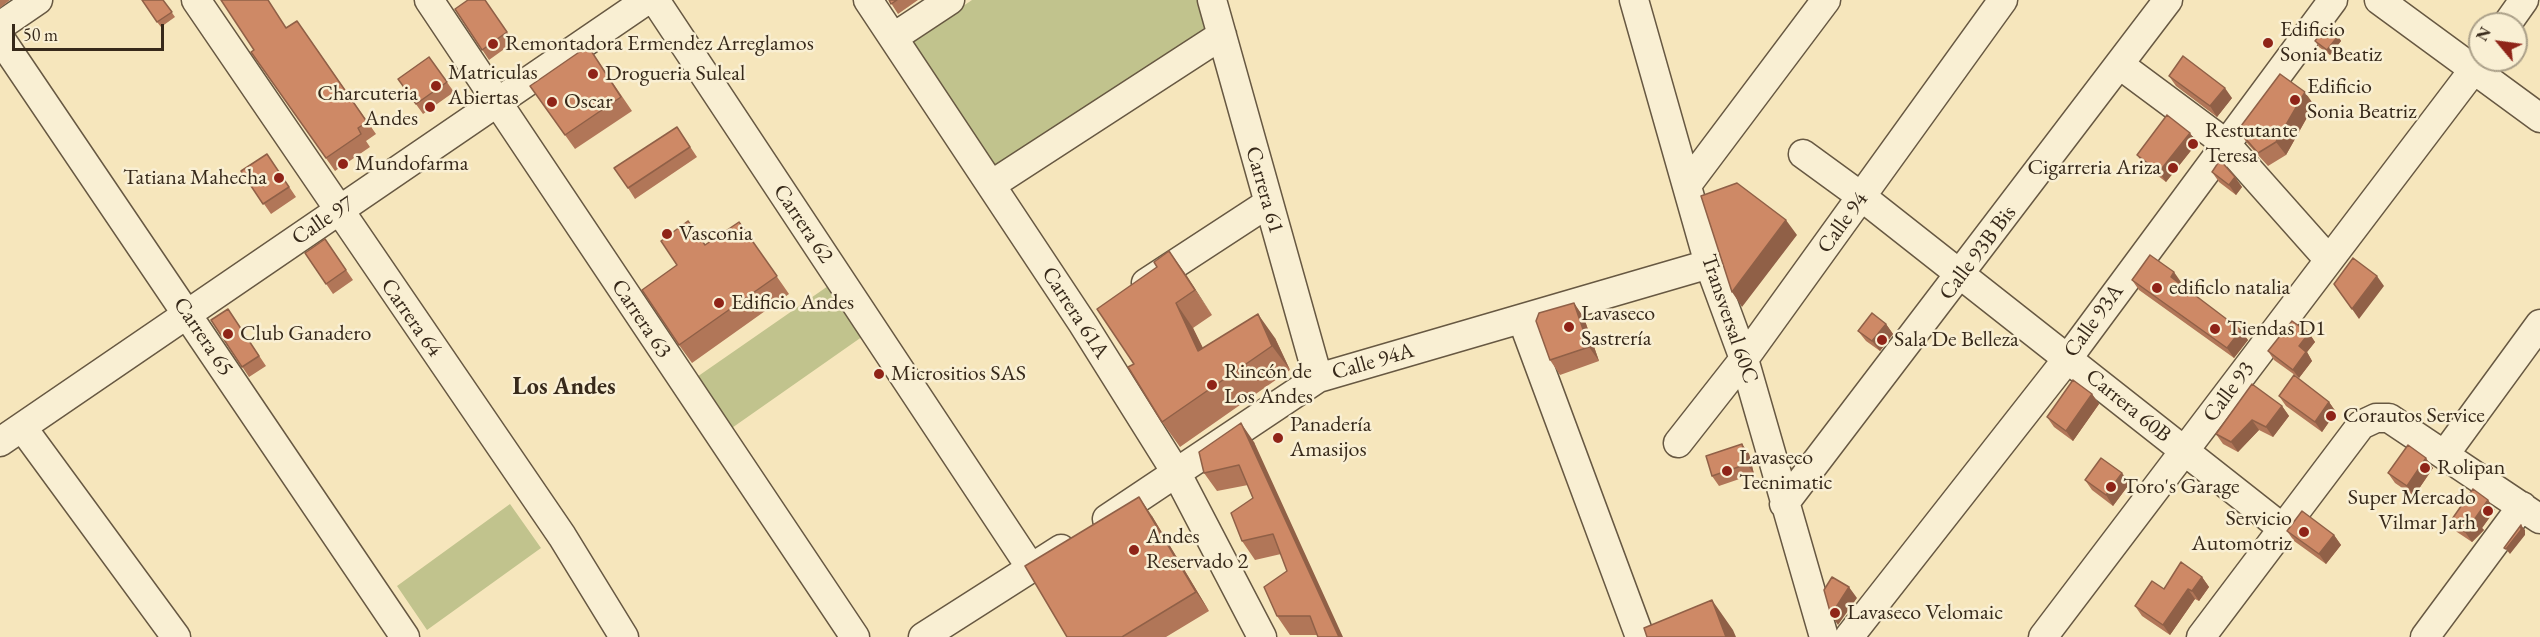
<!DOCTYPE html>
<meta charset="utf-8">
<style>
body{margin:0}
#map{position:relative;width:2540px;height:637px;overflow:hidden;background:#f6e6bc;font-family:"EB Garamond",serif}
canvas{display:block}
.north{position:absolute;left:2468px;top:12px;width:60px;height:60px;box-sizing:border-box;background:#f9efd3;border:2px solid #aba089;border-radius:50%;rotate:299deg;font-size:16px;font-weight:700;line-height:24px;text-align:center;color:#37291a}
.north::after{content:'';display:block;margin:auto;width:21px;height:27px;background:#8f2418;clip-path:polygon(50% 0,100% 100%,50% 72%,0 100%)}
.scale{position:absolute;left:12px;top:24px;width:152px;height:27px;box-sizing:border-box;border:3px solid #37291a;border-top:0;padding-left:8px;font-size:18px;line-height:21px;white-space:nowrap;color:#37291a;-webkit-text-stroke:4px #f9efd3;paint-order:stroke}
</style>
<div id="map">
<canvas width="2540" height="637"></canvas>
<div class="north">N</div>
<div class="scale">50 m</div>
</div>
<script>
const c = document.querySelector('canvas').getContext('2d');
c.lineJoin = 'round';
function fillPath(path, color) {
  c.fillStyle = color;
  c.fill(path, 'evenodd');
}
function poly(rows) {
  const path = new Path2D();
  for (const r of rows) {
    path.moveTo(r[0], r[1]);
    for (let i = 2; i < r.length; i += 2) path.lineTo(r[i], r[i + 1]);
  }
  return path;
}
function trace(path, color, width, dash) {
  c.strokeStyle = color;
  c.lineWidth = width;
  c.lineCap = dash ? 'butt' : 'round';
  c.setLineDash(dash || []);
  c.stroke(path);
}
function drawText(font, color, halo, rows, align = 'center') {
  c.font = font + ' "EB Garamond",serif';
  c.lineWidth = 5;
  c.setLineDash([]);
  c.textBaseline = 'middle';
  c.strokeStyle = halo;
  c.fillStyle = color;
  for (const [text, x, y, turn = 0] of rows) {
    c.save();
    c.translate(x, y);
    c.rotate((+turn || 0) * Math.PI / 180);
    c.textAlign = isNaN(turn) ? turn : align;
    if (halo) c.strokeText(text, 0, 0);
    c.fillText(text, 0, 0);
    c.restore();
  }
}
fillPath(poly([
 [972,0,1206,0,1214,23,993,173,910,42],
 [831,284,866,334,729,430,694,379],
 [510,504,541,548,427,630,397,586]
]), '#c1c38d');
const minor = poly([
 [196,0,562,536,624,637],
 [429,0,855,637],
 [655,0,1031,568],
 [868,0,1083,324,1177,474,1262,637],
 [1212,0,1318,378],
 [1634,0,1709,264,1744,359,1824,637],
 [2379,0,2540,118],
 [2507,24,2524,0],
 [0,26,38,0],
 [894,37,950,0],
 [0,38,405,637],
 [2120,65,2225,143,2329,260],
 [1803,154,1862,197,2281,527],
 [991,185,1222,35],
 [1687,185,1826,0],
 [1146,283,1267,204],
 [1522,319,1640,637],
 [22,427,176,637],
 [0,442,647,0],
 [1678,443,1744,359,2003,0],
 [2445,454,2540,324],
 [1784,504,2168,0],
 [1107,519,1318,378,1709,264],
 [923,637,1061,549],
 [1849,637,2068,358,2333,0],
 [2043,637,2481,60],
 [2201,637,2361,425,2376,418,2389,418,2540,519],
 [2425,637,2522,506]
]);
trace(minor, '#675842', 31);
trace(minor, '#f9efd3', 28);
fillPath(poly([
 [0,0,10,0,0,8],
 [163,0,175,17,161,27,157,22],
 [485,0,514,42,489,60,455,9],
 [889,0,918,0,898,14],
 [297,21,376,134,366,141,370,147,335,171,251,52],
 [2338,36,2341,41,2330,55,2319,47,2315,41],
 [429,57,454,92,423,114,398,79],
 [598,61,632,111,575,149,530,86],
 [2169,76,2232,98,2217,117,2176,86],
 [2314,105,2286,155,2268,166,2247,143,2238,130],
 [677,127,697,157,635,199,628,188],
 [2197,143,2166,182,2144,165,2137,155],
 [267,154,296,197,271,214,241,171],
 [2212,172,2235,177,2242,187,2236,195,2219,182],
 [739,222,789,294,692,363,679,345,677,265],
 [325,239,353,280,333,294,305,253],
 [1169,251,1212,315,1193,328,1203,348,1275,338,1290,370,1180,447,1162,422,1134,364,1157,267],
 [2132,280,2181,282,2180,284,2248,340,2234,358,2139,290],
 [1574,303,1584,318,1599,361,1560,375,1550,360],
 [228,309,266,366,249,377,211,320],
 [1886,324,1893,334,1880,351,1866,341,1858,331],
 [2309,333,2315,342,2307,352,2312,361,2299,378,2274,360,2268,351],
 [2092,394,2099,404,2073,441,2054,427,2047,417],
 [2279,396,2329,402,2336,412,2322,432,2286,406],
 [2282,406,2289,416,2273,437,2259,430,2238,452,2223,444,2216,434],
 [1254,442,1317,635,1290,635,1277,616,1287,571,1281,554,1255,560,1242,541,1253,498,1248,485,1217,491,1204,473],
 [1742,444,1749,454,1754,474,1719,486,1712,476],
 [2433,468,2414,496,2395,483,2388,473],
 [2085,480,2130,483,2113,506,2092,490],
 [2488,500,2495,510,2482,528,2484,530,2472,542,2457,532,2450,522],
 [1152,516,1209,611,1166,637,1067,637],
 [2287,531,2334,535,2341,545,2326,564,2294,541],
 [2202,577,2209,587,2199,601,2195,599,2170,635,2142,616,2135,606,2164,589]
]), '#b17658');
fillPath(poly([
 [2338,36,2341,41,2330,55,2327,50],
 [2225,88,2232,98,2217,117,2210,106],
 [2305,92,2314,105,2286,155,2276,142],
 [2190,133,2197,143,2166,182,2159,172],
 [2235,177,2242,187,2236,195,2229,185],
 [1786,220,1797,235,1742,307,1732,292],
 [1169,251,1187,276,1212,315,1195,290],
 [2174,272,2181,282,2178,287,2171,277],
 [2377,276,2384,286,2359,319,2352,309],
 [1176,303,1193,328,1216,375,1198,351],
 [1574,303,1584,318,1599,361,1589,347],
 [1258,314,1275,338,1290,370,1272,346],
 [1886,324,1893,334,1880,351,1872,341],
 [2241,330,2248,340,2234,358,2227,348],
 [2309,333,2315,342,2307,352,2312,361,2299,378,2293,370,2299,346],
 [2092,394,2099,404,2073,441,2066,431],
 [2329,402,2336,412,2322,432,2315,422],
 [2282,406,2289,416,2273,437,2266,427],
 [2252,420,2259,430,2238,452,2231,442],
 [1241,423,1254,442,1343,637,1339,637],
 [1742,444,1749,454,1754,474,1747,464],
 [2426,458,2433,468,2414,496,2407,486],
 [2122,473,2130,483,2113,506,2106,495],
 [1139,497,1152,516,1209,611,1196,592],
 [2488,500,2495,510,2482,528,2484,530,2472,542,2465,532],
 [2521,525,2525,530,2525,535,2510,554,2506,549],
 [2334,535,2341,545,2326,564,2319,554],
 [2202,577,2209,587,2199,601,2192,591],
 [1849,587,1857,598,1838,625,1831,615],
 [2188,589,2195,599,2170,635,2163,625],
 [1712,600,1733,630,1736,637,1726,637]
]), '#906047');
const building = poly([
 [142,0,163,0,172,12,157,22,142,0],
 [221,0,268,0,286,28,297,21,367,122,358,128,361,134,326,158,251,52,254,50,221,0],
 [468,0,485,0,507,32,482,50,455,9,468,0],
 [889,0,897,0,891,4,889,0],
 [2326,27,2338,36,2327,50,2315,41,2326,27],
 [588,46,621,97,565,135,530,86,588,46],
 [2183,56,2225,88,2210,106,2169,76,2183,56],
 [429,57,447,82,416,104,398,79,429,57],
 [2280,74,2305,92,2276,142,2258,153,2238,130,2280,74],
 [2167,115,2190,133,2159,172,2137,155,2167,115],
 [677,127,690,147,628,188,614,168,677,127],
 [267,154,289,187,263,204,241,171,267,154],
 [2220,160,2235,177,2229,185,2212,172,2220,160],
 [1737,183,1786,220,1732,292,1701,196,1737,183],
 [688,221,705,245,739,222,777,276,679,345,642,290,677,265,661,241,688,221],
 [325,239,346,270,326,284,305,253,325,239],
 [1169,251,1195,290,1176,303,1198,351,1258,314,1272,346,1162,422,1128,367,1134,364,1097,309,1157,267,1154,262,1169,251],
 [2150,255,2174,272,2171,277,2241,330,2227,348,2132,280,2150,255],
 [2353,258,2377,276,2352,309,2334,284,2353,258],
 [1574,303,1589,347,1550,360,1536,321,1539,313,1574,303],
 [228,309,259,356,242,367,211,320,228,309],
 [1872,313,1886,324,1872,341,1858,331,1872,313],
 [2292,321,2309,333,2299,346,2306,352,2293,370,2268,351,2292,321],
 [2294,375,2329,402,2315,422,2279,396,2294,375],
 [2073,380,2092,394,2066,431,2047,417,2073,380],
 [2252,384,2282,406,2266,427,2252,420,2231,442,2216,434,2252,384],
 [1241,423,1339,637,1318,637,1310,616,1277,616,1264,587,1287,571,1273,534,1242,541,1231,513,1253,498,1239,465,1204,473,1199,452,1241,423],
 [1742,444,1747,464,1712,476,1706,456,1742,444],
 [2408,445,2426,458,2407,486,2388,473,2408,445],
 [2101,458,2122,473,2106,495,2085,480,2101,458],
 [2473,489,2488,500,2474,520,2477,520,2465,532,2450,522,2473,489],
 [1139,497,1196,592,1122,637,1067,637,1025,566,1139,497],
 [2302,511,2334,535,2319,554,2287,531,2302,511],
 [2521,525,2521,530,2506,549,2504,548,2521,525],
 [2181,562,2202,577,2192,591,2188,589,2163,625,2135,606,2152,581,2164,589,2181,562],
 [1832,577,1849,587,1831,615,1824,590,1832,577],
 [1712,600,1726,637,1647,637,1644,628,1712,600]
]);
fillPath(building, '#ce8966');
trace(building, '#906047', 1.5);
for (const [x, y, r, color] of [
 [2268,43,6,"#8f2418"],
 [493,44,6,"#8f2418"],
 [593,74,6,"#8f2418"],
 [436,86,6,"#8f2418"],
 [2295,100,6,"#8f2418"],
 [552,102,6,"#8f2418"],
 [430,107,6,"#8f2418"],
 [2193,144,6,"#8f2418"],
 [343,164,6,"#8f2418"],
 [2173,168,6,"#8f2418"],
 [279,178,6,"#8f2418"],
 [667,234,6,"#8f2418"],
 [2157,288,6,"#8f2418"],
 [719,303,6,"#8f2418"],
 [1569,327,6,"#8f2418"],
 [2215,329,6,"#8f2418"],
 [228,334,6,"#8f2418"],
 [1882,340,6,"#8f2418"],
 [879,374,6,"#8f2418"],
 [1212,385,6,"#8f2418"],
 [2331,416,6,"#8f2418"],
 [1278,438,6,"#8f2418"],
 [2425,468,6,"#8f2418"],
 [1727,471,6,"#8f2418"],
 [2111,487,6,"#8f2418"],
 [2488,511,6,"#8f2418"],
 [2304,532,6,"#8f2418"],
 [1134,550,6,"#8f2418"],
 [1835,613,6,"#8f2418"]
]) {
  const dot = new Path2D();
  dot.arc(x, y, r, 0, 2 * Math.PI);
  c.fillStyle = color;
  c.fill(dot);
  trace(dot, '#f9efd3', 2);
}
drawText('22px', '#37291a', '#f9efd3', [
 ["Edificio",2280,30],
 ["Sonia Beatiz",2280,55],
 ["Remontadora Ermendez Arreglamos",505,44],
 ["Matriculas",448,73],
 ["Abiertas",448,98],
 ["Drogueria Suleal",605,74],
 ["Edificio",2307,87],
 ["Sonia Beatriz",2307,112],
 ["Charcuteria",418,94,"right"],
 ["Andes",418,119,"right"],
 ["Oscar",564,102],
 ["Restutante",2205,131],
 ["Teresa",2205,156],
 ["Mundofarma",355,164],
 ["Cigarreria Ariza",2161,168,"right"],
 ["Tatiana Mahecha",267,178,"right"],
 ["Vasconia",679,234],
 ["edificlo natalia",2169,288],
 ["Edificio Andes",731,303],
 ["Lavaseco",1581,314],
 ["Sastrería",1581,339],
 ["Tiendas D1",2227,329],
 ["Club Ganadero",240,334],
 ["Sala De Belleza",1894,340],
 ["Rincón de",1224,372],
 ["Los Andes",1224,397],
 ["Micrositios SAS",891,374],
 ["Corautos Service",2343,416],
 ["Panadería",1290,425],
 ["Amasijos",1290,450],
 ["Lavaseco",1739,458],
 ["Tecnimatic",1739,483],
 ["Rolipan",2437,468],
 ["Toro's Garage",2123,487],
 ["Super Mercado",2476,498,"right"],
 ["Vilmar Jarh",2476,523,"right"],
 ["Servicio",2292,519,"right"],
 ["Automotriz",2292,544,"right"],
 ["Andes",1146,537],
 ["Reservado 2",1146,562],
 ["Lavaseco Velomaic",1847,613]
], 'left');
drawText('22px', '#37291a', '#f9efd3', [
 ["Carrera 61",1264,190,74],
 ["Calle 97",323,221,-34],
 ["Calle 94",1843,223,-54],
 ["Carrera 62",803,224,56],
 ["Calle 93B Bis",1978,253,-53],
 ["Carrera 61A",1075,313,57],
 ["Carrera 64",411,318,55],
 ["Carrera 63",641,319,56],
 ["Transversal 60C",1729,319,71],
 ["Calle 93A",2094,321,-54],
 ["Carrera 65",203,337,56],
 ["Calle 94A",1373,362,-16],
 ["Calle 93",2229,392,-53],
 ["Carrera 60B",2128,406,39]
]);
drawText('bold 24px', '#37291a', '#f9efd3', [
 ["Los Andes",564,387]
]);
</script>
